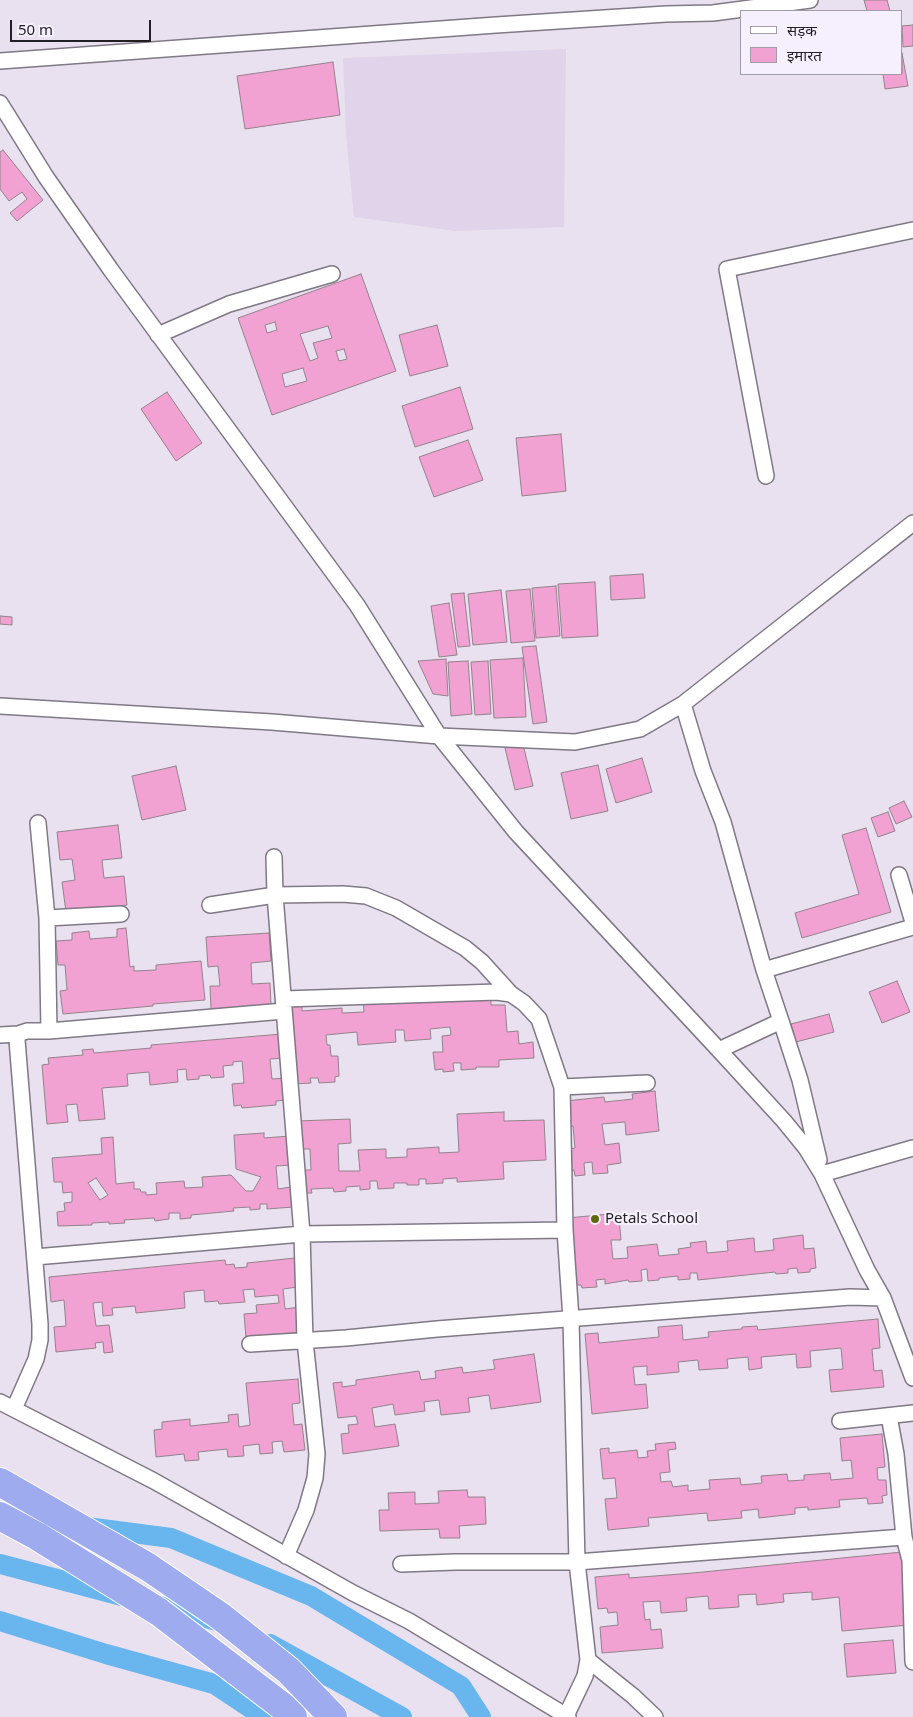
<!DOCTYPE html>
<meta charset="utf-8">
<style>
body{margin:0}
#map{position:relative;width:913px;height:1717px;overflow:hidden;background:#e9e1f0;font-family:"Noto Sans","Noto Sans Devanagari",sans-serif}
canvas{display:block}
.legend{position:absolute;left:740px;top:10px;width:162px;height:65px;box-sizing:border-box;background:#f6effd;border:1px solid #a19ca6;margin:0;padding:6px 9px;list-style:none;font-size:15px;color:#221f24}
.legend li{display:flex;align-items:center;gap:10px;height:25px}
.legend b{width:25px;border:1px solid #a19ca6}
.scale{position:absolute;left:10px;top:20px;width:141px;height:22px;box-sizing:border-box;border:2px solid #221f24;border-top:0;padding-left:6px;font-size:15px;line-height:18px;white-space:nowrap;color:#221f24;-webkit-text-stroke:4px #f6effd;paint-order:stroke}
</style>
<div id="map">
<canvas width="913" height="1717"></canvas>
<ul class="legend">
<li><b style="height:6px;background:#fff"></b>सड़क</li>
<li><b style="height:14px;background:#f1a1d2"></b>इमारत</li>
</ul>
<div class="scale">50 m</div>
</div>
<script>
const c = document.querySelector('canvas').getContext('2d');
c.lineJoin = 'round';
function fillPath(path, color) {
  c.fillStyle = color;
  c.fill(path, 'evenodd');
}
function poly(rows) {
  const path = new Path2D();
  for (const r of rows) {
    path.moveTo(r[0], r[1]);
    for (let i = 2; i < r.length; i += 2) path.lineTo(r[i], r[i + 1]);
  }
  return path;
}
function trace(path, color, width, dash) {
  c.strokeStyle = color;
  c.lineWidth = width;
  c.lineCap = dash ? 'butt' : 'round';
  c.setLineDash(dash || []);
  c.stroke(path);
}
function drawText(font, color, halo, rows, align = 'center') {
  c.font = font + ' "Noto Sans",sans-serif';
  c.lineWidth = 4.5;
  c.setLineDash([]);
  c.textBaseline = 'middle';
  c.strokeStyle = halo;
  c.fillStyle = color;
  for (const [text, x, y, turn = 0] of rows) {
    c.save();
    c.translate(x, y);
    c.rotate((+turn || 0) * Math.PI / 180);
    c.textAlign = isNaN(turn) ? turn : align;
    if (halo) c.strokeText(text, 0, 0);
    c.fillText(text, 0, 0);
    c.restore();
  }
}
fillPath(poly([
 [566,49,564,227,456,231,354,217,346,134,343,58]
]), '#dfd4e9');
trace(poly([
 [10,1517,171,1538,311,1596,461,1686,481,1717],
 [0,1564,122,1596],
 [155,1605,221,1622],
 [0,1621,106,1654,214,1684,264,1717],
 [270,1644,402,1717]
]), '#69b5ed', 20);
const building = poly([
 [864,0,887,0,890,11,867,11,864,0],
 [913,25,913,46,903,47,902,26,913,25],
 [902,53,908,86,885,89,883,74,902,74,902,53],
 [333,62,340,115,245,129,237,76,333,62],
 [3,150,43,200,17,221,10,213,27,199,22,192,9,201,0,189,0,152,3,150],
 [361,274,396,371,272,415,238,318,361,274],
 [275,322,277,330,267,333,265,325,275,322],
 [328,326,332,338,313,343,318,358,310,361,300,334,328,326],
 [344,349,347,359,339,361,336,351,344,349],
 [303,368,307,381,285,387,282,374,303,368],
 [437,325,448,366,410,376,399,335,437,325],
 [460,387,473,429,415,447,402,406,460,387],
 [167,392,202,443,176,461,141,409,167,392],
 [561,434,566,491,522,496,516,438,561,434],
 [468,440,483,480,434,497,419,457,468,440],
 [643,574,645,598,611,600,610,576,643,574],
 [595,582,598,636,562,638,558,584,595,582],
 [556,586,560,636,536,638,532,588,556,586],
 [530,589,535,641,511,643,506,591,530,589],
 [501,590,507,642,473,645,468,594,501,590],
 [464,593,470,646,458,647,451,594,464,593],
 [449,603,457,655,439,657,431,606,449,603],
 [0,616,12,617,12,625,0,624,0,616],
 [536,646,547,722,533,724,522,647,536,646],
 [523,658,526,717,494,718,490,660,523,658],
 [446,659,448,696,433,694,418,661,446,659],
 [468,661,472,714,451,716,448,662,468,661],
 [488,661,491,714,475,715,471,662,488,661],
 [523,744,533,786,515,790,505,748,523,744],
 [642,758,652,792,616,803,606,769,642,758],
 [598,765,608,811,571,819,561,773,598,765],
 [176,766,186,810,142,820,132,776,176,766],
 [904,801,912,817,896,824,889,808,904,801],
 [888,812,895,831,878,837,871,818,888,812],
 [118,825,122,858,102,860,104,878,124,876,127,905,66,912,62,882,75,880,72,859,60,860,57,832,118,825],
 [866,828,891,912,802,938,795,913,859,894,842,835,866,828],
 [126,928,130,967,134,966,134,971,156,970,156,965,201,961,205,1000,153,1004,153,1006,63,1014,60,991,67,990,65,965,58,965,56,941,72,940,72,933,89,931,90,939,117,937,117,929,126,928],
 [269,933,271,961,251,963,252,984,270,983,271,1005,211,1009,210,986,220,986,218,966,208,967,206,937,269,933],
 [897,981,910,1012,882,1023,869,992,897,981],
 [491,993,491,1005,505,1005,507,1032,518,1031,519,1044,533,1042,534,1058,499,1060,499,1067,476,1067,476,1069,461,1070,461,1063,453,1063,454,1071,443,1072,443,1069,435,1070,433,1052,443,1052,442,1036,451,1035,450,1027,430,1029,431,1039,405,1041,404,1030,395,1030,396,1042,358,1045,357,1032,326,1035,327,1045,330,1045,331,1056,338,1056,339,1076,335,1077,335,1082,319,1083,318,1078,310,1078,311,1083,295,1084,289,1005,302,1005,302,1011,342,1008,342,1013,364,1012,363,997,491,993],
 [829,1014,834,1032,796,1042,791,1024,829,1014],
 [282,1034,285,1058,270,1059,272,1079,286,1078,288,1100,276,1101,276,1105,242,1108,241,1105,234,1106,232,1084,244,1083,242,1061,233,1062,233,1065,223,1066,224,1077,211,1078,210,1075,199,1076,199,1079,187,1080,186,1069,177,1070,178,1082,150,1085,149,1072,127,1074,128,1086,102,1088,105,1119,79,1121,77,1104,66,1105,68,1122,47,1124,42,1065,49,1064,48,1058,83,1055,82,1050,93,1049,94,1053,151,1048,151,1045,282,1034],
 [655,1091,659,1131,626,1135,625,1122,602,1124,605,1145,619,1143,621,1163,607,1165,608,1173,593,1174,592,1162,584,1163,585,1175,575,1176,574,1170,565,1171,564,1150,575,1148,573,1126,568,1127,565,1101,604,1097,605,1102,633,1099,632,1094,655,1091],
 [504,1112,504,1121,544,1120,546,1160,503,1162,504,1179,457,1182,457,1178,443,1179,443,1183,426,1184,426,1179,419,1179,419,1185,407,1185,407,1183,394,1183,394,1188,378,1189,377,1181,370,1181,370,1189,360,1190,360,1186,346,1187,346,1191,334,1192,333,1188,311,1189,312,1193,303,1193,301,1170,311,1170,310,1149,300,1149,298,1121,350,1119,351,1143,338,1144,339,1171,360,1171,358,1150,386,1149,386,1158,407,1157,407,1149,439,1147,439,1153,459,1152,457,1114,504,1112],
 [264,1133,264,1138,290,1136,292,1165,276,1166,278,1189,291,1187,293,1207,267,1209,267,1204,260,1204,260,1209,250,1210,250,1207,233,1208,234,1211,191,1215,191,1218,180,1219,180,1213,169,1213,169,1219,155,1221,154,1218,124,1220,125,1223,109,1224,109,1222,92,1223,92,1225,58,1226,57,1212,65,1211,64,1203,72,1202,72,1192,63,1193,62,1182,54,1182,52,1158,102,1154,101,1138,113,1137,116,1184,134,1182,134,1189,140,1189,141,1192,146,1192,146,1195,157,1194,156,1183,184,1181,185,1188,203,1187,202,1177,231,1175,246,1191,253,1191,261,1177,236,1169,234,1135,264,1133],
 [96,1178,108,1195,100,1200,88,1183,96,1178],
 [610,1214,611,1218,619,1217,621,1240,611,1240,613,1259,628,1258,627,1247,657,1244,659,1256,679,1254,678,1249,691,1247,690,1243,706,1241,707,1253,728,1251,727,1241,754,1238,755,1252,774,1250,773,1239,803,1235,804,1249,814,1248,816,1268,810,1269,810,1272,798,1273,797,1268,788,1269,788,1273,776,1274,775,1272,698,1280,697,1273,690,1273,690,1279,678,1280,678,1276,659,1278,659,1280,648,1281,647,1269,641,1270,642,1281,629,1282,628,1280,605,1284,605,1279,596,1280,597,1287,582,1288,581,1285,574,1285,567,1218,610,1214],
 [295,1258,298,1287,283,1289,285,1309,300,1307,303,1332,246,1338,244,1314,257,1313,256,1305,279,1303,278,1295,255,1297,254,1289,243,1290,245,1302,219,1304,218,1301,205,1302,204,1290,184,1292,185,1308,136,1313,135,1306,112,1308,113,1315,103,1316,102,1302,93,1303,96,1326,109,1325,113,1352,104,1353,103,1342,95,1343,96,1348,56,1352,54,1327,66,1326,64,1300,51,1302,49,1277,225,1260,226,1265,234,1264,235,1268,247,1267,247,1263,295,1258],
 [878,1319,880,1348,872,1349,874,1371,882,1370,884,1387,831,1392,829,1370,843,1369,841,1348,810,1351,811,1367,797,1368,796,1354,761,1357,762,1368,749,1370,748,1357,727,1359,728,1368,699,1370,698,1360,678,1362,679,1372,647,1375,647,1366,633,1367,635,1385,646,1384,648,1408,592,1414,585,1334,598,1333,599,1343,659,1337,658,1327,682,1325,683,1340,709,1337,708,1332,742,1329,742,1327,757,1326,758,1330,878,1319],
 [534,1354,541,1402,491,1409,489,1395,468,1398,470,1412,441,1415,439,1400,424,1402,425,1411,395,1415,393,1404,372,1408,375,1427,395,1424,399,1446,343,1454,341,1434,349,1433,348,1425,358,1424,356,1416,338,1418,333,1383,342,1382,342,1387,356,1385,356,1380,419,1371,421,1380,436,1378,435,1371,462,1367,463,1373,495,1369,493,1360,534,1354],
 [298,1379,300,1403,292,1404,294,1425,302,1424,305,1450,284,1452,282,1441,272,1442,273,1453,260,1454,259,1444,243,1446,244,1456,228,1457,227,1449,198,1452,199,1460,185,1461,184,1454,156,1457,154,1430,162,1429,162,1422,190,1419,190,1426,229,1422,228,1415,238,1414,239,1427,250,1425,246,1383,298,1379],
 [882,1434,885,1467,877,1468,878,1480,886,1480,887,1495,882,1496,883,1503,868,1504,867,1498,839,1500,840,1507,808,1510,808,1507,795,1508,795,1514,759,1518,758,1509,741,1511,742,1518,708,1521,707,1513,648,1518,649,1526,608,1530,605,1499,617,1498,615,1478,603,1479,600,1449,609,1448,609,1453,637,1450,638,1458,648,1457,647,1451,656,1450,655,1444,675,1442,676,1449,668,1450,670,1472,660,1473,661,1482,671,1481,673,1487,688,1485,688,1491,710,1489,709,1480,740,1478,741,1485,762,1483,761,1476,787,1474,788,1481,804,1480,804,1475,830,1473,831,1480,853,1478,851,1460,842,1461,840,1438,882,1434],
 [467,1490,468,1497,485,1497,486,1524,459,1526,460,1538,440,1538,439,1529,380,1531,379,1510,389,1510,388,1493,415,1492,415,1504,439,1503,438,1491,467,1490],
 [902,1552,909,1625,842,1631,839,1597,812,1600,812,1592,783,1594,784,1602,757,1605,756,1594,738,1595,739,1607,709,1609,708,1596,686,1598,687,1611,661,1613,660,1601,643,1602,645,1620,650,1619,651,1630,661,1629,663,1648,602,1653,600,1627,618,1625,617,1612,608,1613,607,1608,598,1609,595,1577,629,1574,629,1578,693,1573,902,1552],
 [893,1640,896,1673,847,1677,844,1644,893,1640]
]);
fillPath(building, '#f1a1d2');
trace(building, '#92838b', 1);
const street = poly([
 [0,61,496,25,666,14,713,13,810,0],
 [0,103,46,177,111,270,357,605,439,736,516,832,719,1050,784,1121,806,1148,822,1174,867,1270,883,1298,913,1378],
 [158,335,229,304,332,274],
 [766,476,727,269,913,230],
 [683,704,703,771,723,822,764,970],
 [0,706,272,722,439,736,575,742,640,729,683,704,913,523],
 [38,823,47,918,49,1031],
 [274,857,275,895,302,1234,305,1341,317,1454,315,1478,306,1510,286,1556],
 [899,875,913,922],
 [210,905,275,895,343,894,366,896,396,908,465,948,482,962,511,994],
 [47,918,121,914],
 [284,999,497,992,511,994,524,1003,539,1019,562,1087,565,1230,571,1319,577,1562,588,1660,585,1676,566,1716],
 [781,1021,800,1080,819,1160],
 [0,1035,18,1034,27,1031,49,1031,284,1011],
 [719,1050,781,1021,764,970,913,927],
 [562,1087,647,1083],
 [822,1174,913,1148],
 [35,1257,302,1234,565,1230],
 [250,1344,346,1338,437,1329,850,1297,883,1298],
 [0,1402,154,1481,353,1593,409,1621,568,1717],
 [14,1409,36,1359,40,1340,40,1324,17,1040,18,1034],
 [889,1416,896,1454,904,1537,910,1560,913,1662],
 [840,1421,913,1413],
 [401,1564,455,1562,577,1562,904,1537],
 [588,1660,633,1696,655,1717]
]);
const highway = poly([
 [0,1482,148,1567,220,1616,289,1671,333,1717],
 [0,1516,37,1536,159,1612,282,1706,293,1717]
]);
trace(street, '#7f7885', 18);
trace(highway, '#fff', 30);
trace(street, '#fff', 15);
trace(highway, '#9eabee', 28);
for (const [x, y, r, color] of [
 [595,1219,5,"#5e680c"]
]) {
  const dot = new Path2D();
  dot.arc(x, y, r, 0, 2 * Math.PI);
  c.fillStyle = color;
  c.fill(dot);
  trace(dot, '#f6effd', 2);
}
drawText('15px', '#221f24', '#f6effd', [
 ["Petals School",605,1219]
], 'left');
</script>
